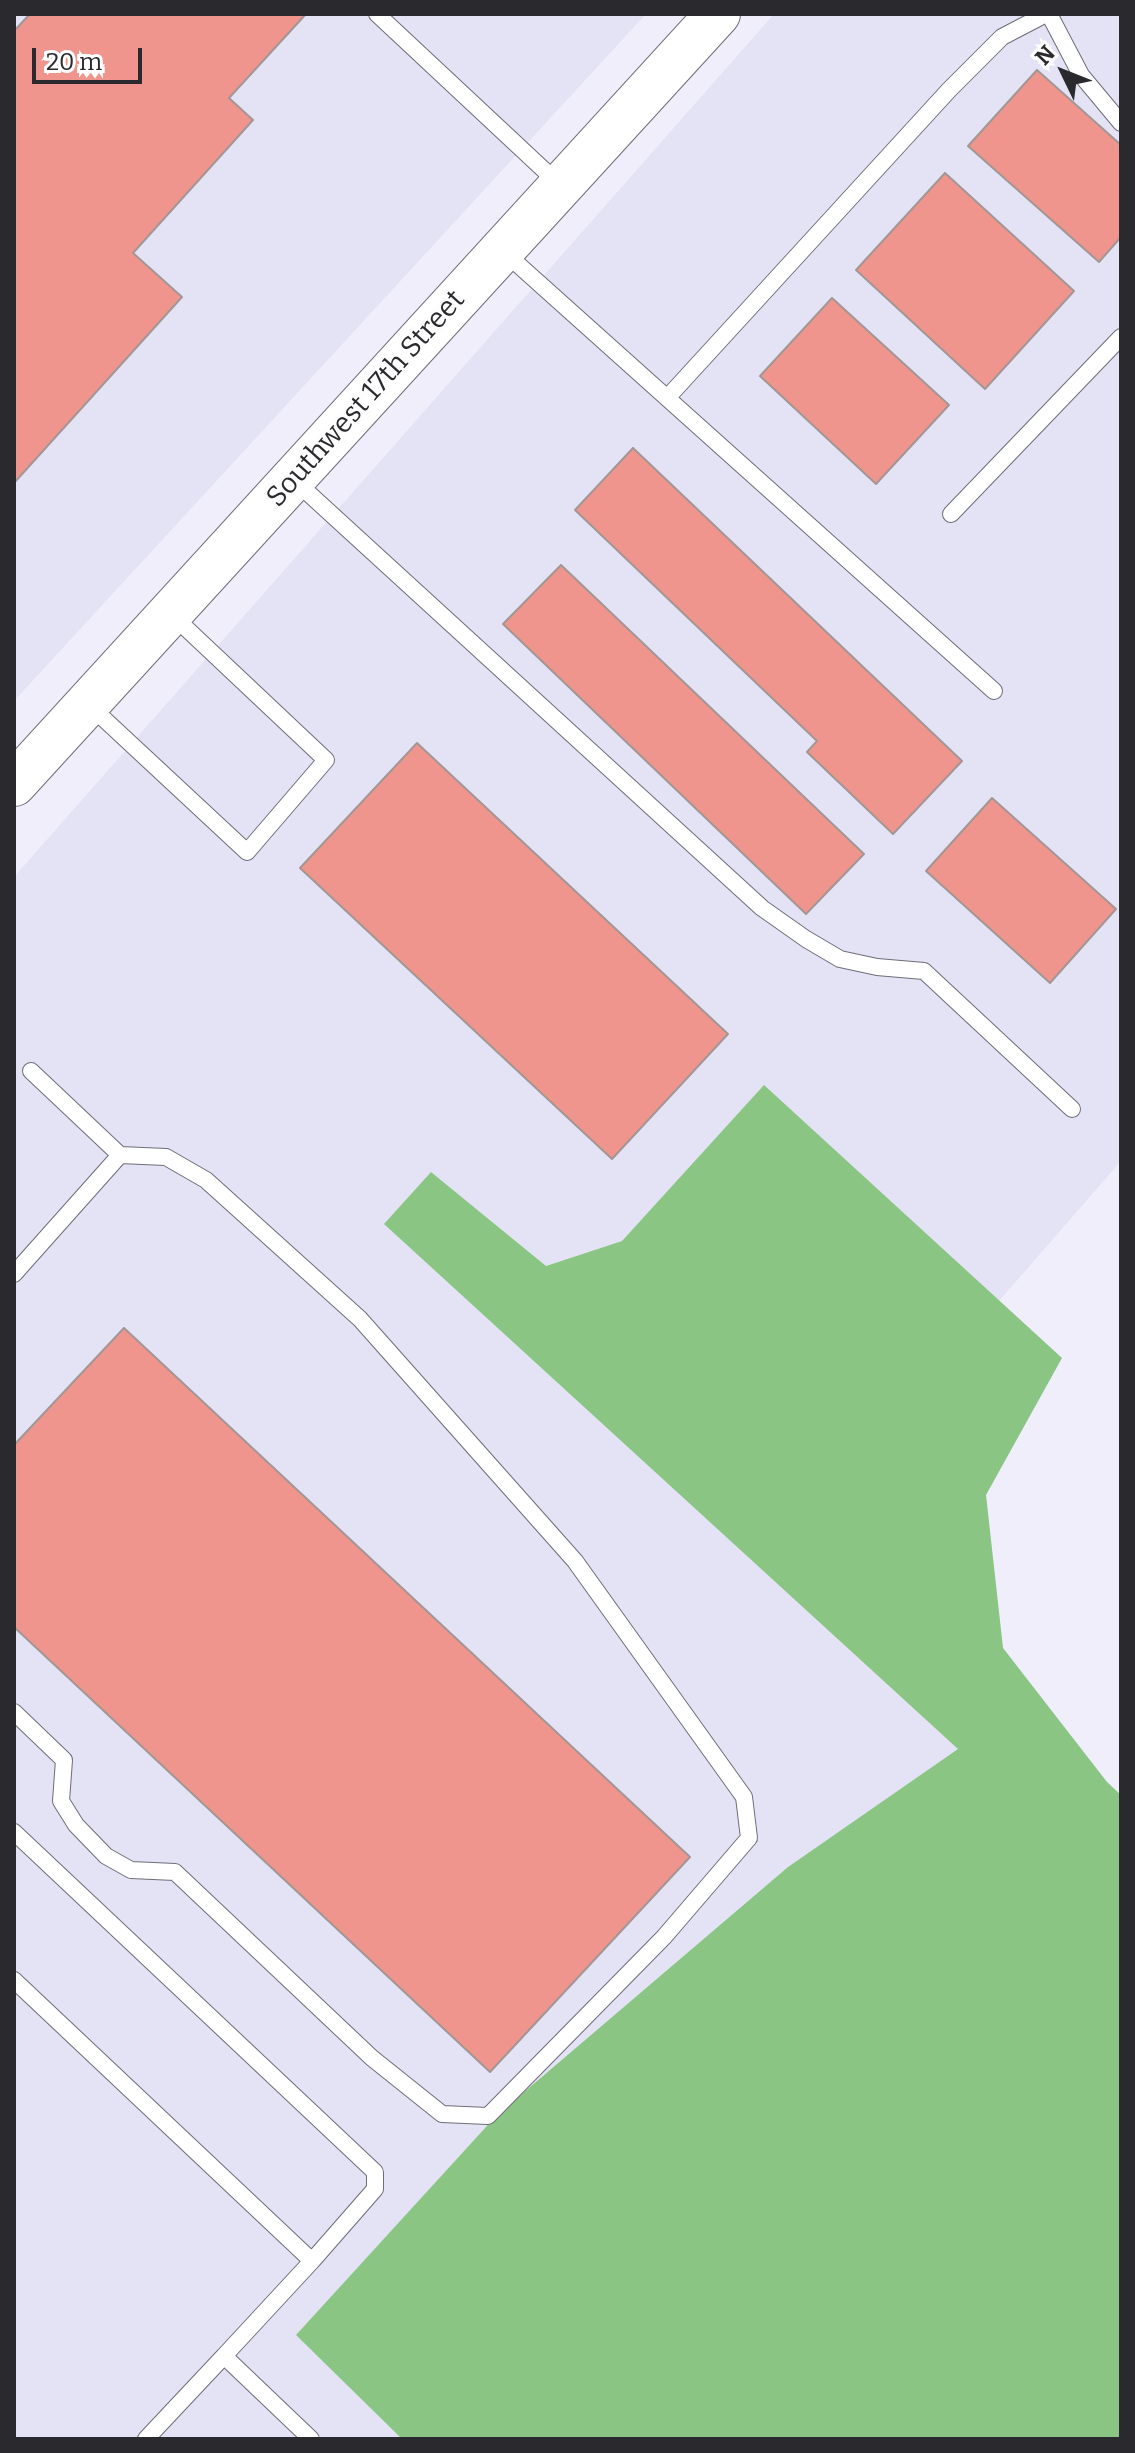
<!DOCTYPE html>
<style>
body{margin:0}
#map{position:relative;width:1135px;height:2453px;overflow:hidden;background:#efeefa;font-family:Bitter,serif}
canvas{display:block}
.frame{position:absolute;inset:0;border:16px solid #2a2a2e;pointer-events:none}
.north{position:absolute;left:1023px;top:32px;width:80px;height:80px;-webkit-text-stroke:6px #fdfdfd;paint-order:stroke;rotate:313deg;font-size:22px;font-weight:700;line-height:32px;text-align:center;color:#2a2a2e}
.north::after{content:'';display:block;margin:auto;width:28px;height:36px;background:#2a2a2e;clip-path:polygon(50% 0,100% 100%,50% 72%,0 100%)}
.scale{position:absolute;left:32px;top:48px;width:110px;height:36px;box-sizing:border-box;border:4px solid #2a2a2e;border-top:0;padding-left:10px;font-size:24px;line-height:28px;white-space:nowrap;color:#2a2a2e;-webkit-text-stroke:6px #fdfdfd;paint-order:stroke}
</style>
<div id="map">
<canvas width="1135" height="2453"></canvas>
<div class="frame"></div>
<div class="north">N</div>
<div class="scale">20 m</div>
</div>
<script>
const c = document.querySelector('canvas').getContext('2d');
c.lineJoin = 'round';
function fillPath(path, color) {
  c.fillStyle = color;
  c.fill(path, 'evenodd');
}
function poly(rows) {
  const path = new Path2D();
  for (const r of rows) {
    path.moveTo(r[0], r[1]);
    for (let i = 2; i < r.length; i += 2) path.lineTo(r[i], r[i + 1]);
  }
  return path;
}
function trace(path, color, width, dash) {
  c.strokeStyle = color;
  c.lineWidth = width;
  c.lineCap = dash ? 'butt' : 'round';
  c.setLineDash(dash || []);
  c.stroke(path);
}
function drawText(font, color, halo, rows, align = 'center') {
  c.font = font + ' Bitter,serif';
  c.lineWidth = 8;
  c.setLineDash([]);
  c.textBaseline = 'middle';
  c.strokeStyle = halo;
  c.fillStyle = color;
  for (const [text, x, y, turn = 0] of rows) {
    c.save();
    c.translate(x, y);
    c.rotate((+turn || 0) * Math.PI / 180);
    c.textAlign = isNaN(turn) ? turn : align;
    if (halo) c.strokeText(text, 0, 0);
    c.fillText(text, 0, 0);
    c.restore();
  }
}
fillPath(poly([
 [14,14,646,14,14,701],
 [774,14,1121,14,1121,1161,999,1301,764,1086,622,1241,546,1266,431,1172,385,1224,959,1749,788,1867,496,2116,297,2335,402,2439,14,2439,14,877]
]), '#e4e3f6');
fillPath(poly([
 [764,1085,1062,1358,986,1495,1003,1648,1107,1782,1121,1795,1121,2439,402,2439,296,2335,496,2116,788,1867,958,1749,384,1224,431,1172,546,1266,622,1241]
]), '#8ac583');
const building = poly([
 [30,14,306,14,229,98,253,120,133,253,182,297,14,483,14,31,30,14],
 [1037,70,1121,145,1121,237,1099,262,968,146,1037,70],
 [945,173,1074,291,985,389,856,270,945,173],
 [832,298,949,405,876,484,760,376,832,298],
 [633,448,962,761,893,834,807,752,817,741,575,510,633,448],
 [561,565,864,854,806,914,503,624,561,565],
 [417,743,728,1034,612,1159,300,868,417,743],
 [992,798,1116,909,1050,983,926,871,992,798],
 [124,1328,690,1857,490,2072,14,1627,14,1445,124,1328]
]);
fillPath(building, '#ef958e');
trace(building, '#a39694', 2);
const service = poly([
 [377,14,560,185],
 [1049,14,1081,75,1121,123],
 [503,251,994,691],
 [667,398,949,90,1002,37,1046,14],
 [294,480,762,908,806,939,840,959,877,967,924,971,1072,1109],
 [951,514,1121,337],
 [89,705,247,852,326,760,170,613],
 [14,1274,120,1155,31,1071],
 [14,1712,64,1760,61,1801,76,1825,106,1856,131,1870,175,1872,372,2058,442,2114,488,2116,664,1937,749,1838,744,1797,575,1561,360,1319,206,1180,166,1157,120,1155],
 [14,1832,375,2172,375,2189,312,2261,14,1980],
 [224,2356,312,2261],
 [146,2439,224,2356,311,2439]
]);
const secondary = poly([
 [14,784,718,14]
]);
trace(service, '#6e6d78', 18);
trace(secondary, '#6e6d78', 46);
trace(service, '#fff', 16);
trace(secondary, '#fff', 44);
drawText('28px', '#2a2a2e', '#fdfdfd', [
 ["Southwest 17th Street",366,399,-48]
]);
</script>
